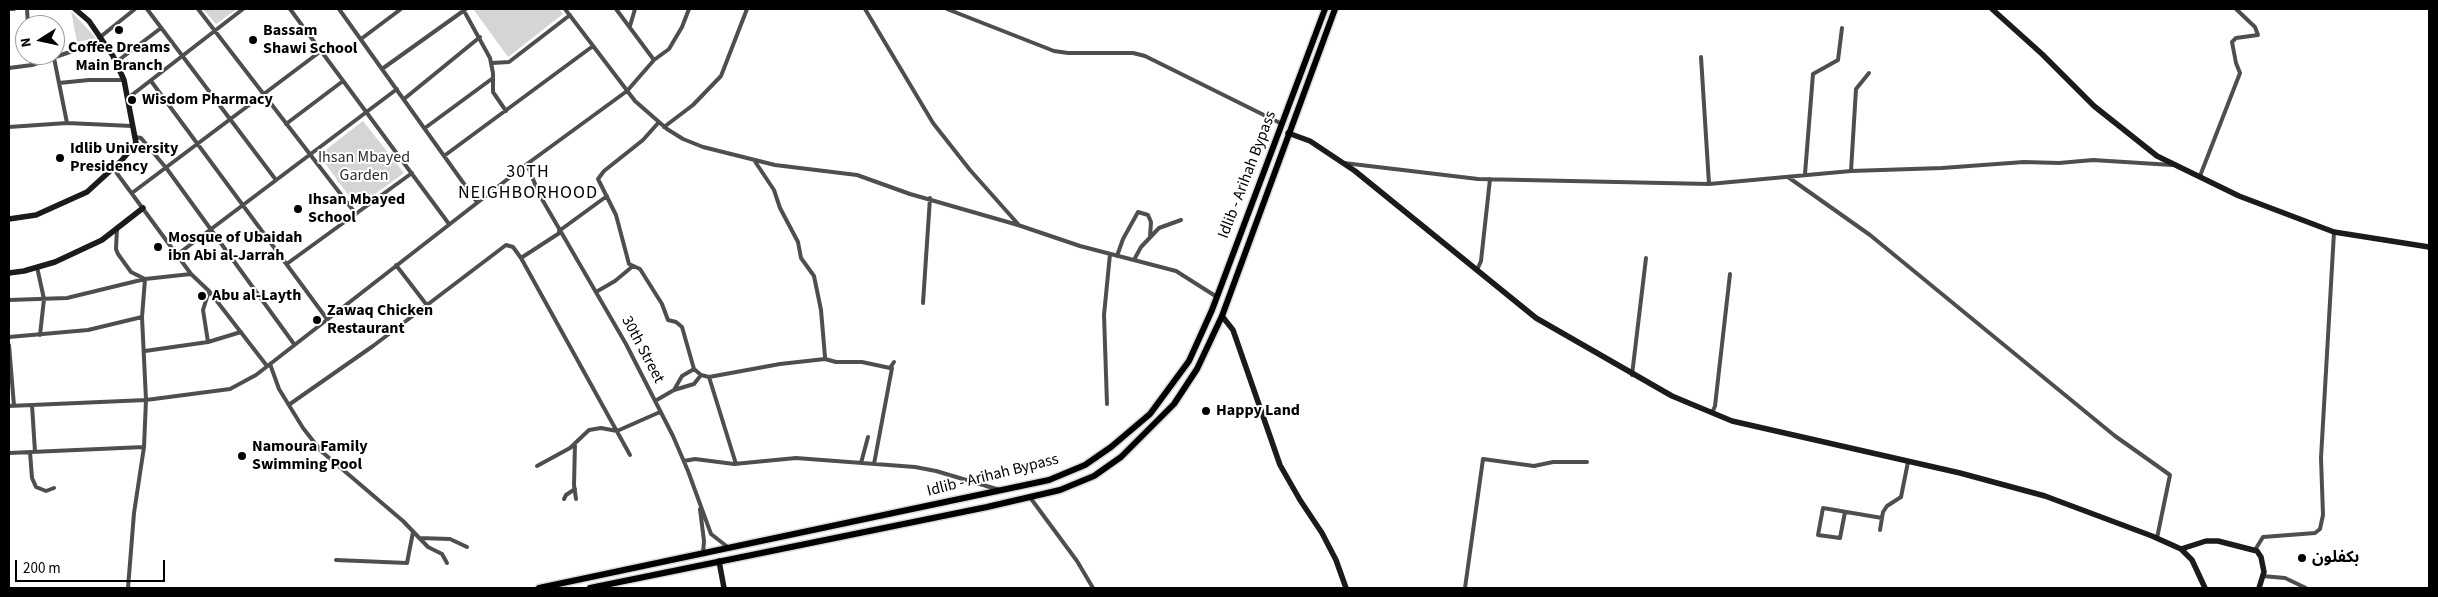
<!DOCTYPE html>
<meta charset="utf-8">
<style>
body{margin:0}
#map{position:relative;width:2438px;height:597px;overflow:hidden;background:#fff;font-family:"Source Sans 3",sans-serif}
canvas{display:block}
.frame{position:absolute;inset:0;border:10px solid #000;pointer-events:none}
.north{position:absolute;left:15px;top:15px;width:50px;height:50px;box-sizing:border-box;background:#fff;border:1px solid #999;border-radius:50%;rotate:260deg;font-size:14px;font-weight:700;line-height:20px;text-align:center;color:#000}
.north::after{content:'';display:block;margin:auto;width:18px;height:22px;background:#000;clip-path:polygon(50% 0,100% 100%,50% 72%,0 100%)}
.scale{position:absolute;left:15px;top:560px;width:150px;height:22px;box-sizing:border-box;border:2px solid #000;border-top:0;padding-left:6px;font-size:15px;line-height:18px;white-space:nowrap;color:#000;-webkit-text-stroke:4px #fff;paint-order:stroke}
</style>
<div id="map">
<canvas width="2438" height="597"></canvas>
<div class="frame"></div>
<div class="north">N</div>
<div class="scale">200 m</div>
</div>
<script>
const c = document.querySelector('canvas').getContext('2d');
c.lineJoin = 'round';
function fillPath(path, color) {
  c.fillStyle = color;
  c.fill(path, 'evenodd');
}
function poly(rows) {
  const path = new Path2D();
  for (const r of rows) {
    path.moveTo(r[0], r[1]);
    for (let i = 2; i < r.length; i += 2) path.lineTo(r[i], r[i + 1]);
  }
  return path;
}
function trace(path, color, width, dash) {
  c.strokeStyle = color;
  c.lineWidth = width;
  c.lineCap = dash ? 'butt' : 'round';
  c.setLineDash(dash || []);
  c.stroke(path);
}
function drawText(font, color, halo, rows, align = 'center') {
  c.font = font + ' "Source Sans 3","Noto Sans Arabic",sans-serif';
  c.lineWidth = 4;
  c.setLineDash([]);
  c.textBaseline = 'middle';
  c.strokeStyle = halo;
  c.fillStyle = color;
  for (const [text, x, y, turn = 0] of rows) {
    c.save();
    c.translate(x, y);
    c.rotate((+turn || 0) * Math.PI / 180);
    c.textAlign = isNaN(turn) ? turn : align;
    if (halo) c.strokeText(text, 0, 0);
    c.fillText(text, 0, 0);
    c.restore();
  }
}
fillPath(poly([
 [203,9,237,9,216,24],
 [476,9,559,9,563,14,508,57,474,10],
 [71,11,96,38,77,42],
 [363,121,404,173,357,207,319,155]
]), '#d5d5d5');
const primary = poly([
 [539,588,1049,480,1085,465,1111,447,1150,414,1189,361,1212,310,1325,9],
 [590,588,987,507,1060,490,1094,476,1121,457,1174,404,1197,369,1222,316,1335,9]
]);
trace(primary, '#dbdbdb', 9);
trace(poly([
 [9,9,14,9],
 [27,9,28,25],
 [147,9,276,180],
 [198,9,356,214],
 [290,9,449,224],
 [339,9,477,202],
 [463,9,490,58,493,73,493,92,506,111],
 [565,9,635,101,667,129,683,139,703,147,775,165,857,175,910,194,1018,225,1080,246,1176,271,1217,297],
 [616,9,654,60],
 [865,9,933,123,970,170,1018,224],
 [947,9,1054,51,1068,53,1133,53,1145,56,1282,124],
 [630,26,635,9],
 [99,38,135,9],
 [361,39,401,9],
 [31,55,32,65],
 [1701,57,1709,184],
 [54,58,67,123],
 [115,63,161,28],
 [492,63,509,62,570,15],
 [9,68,32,65,102,41],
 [382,69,466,9],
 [151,81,327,319],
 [59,83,89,80,124,80],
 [128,98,243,9],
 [404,99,480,37],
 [659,122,643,140,604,171,598,179,616,215,629,264,640,269,662,304,668,320,676,322,682,327,694,369,701,375,709,377],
 [286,124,343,81],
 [9,127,67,123,132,126],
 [664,127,693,105,721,76,747,9],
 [425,128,493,78],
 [135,137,141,138,167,169,294,344],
 [444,156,593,46],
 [1344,163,1478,179,1709,184,1851,171,1942,168,2024,162,2059,163,2093,160,2172,165],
 [527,164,539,194,626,344,673,436,688,471,711,534,729,548],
 [113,168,191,274,209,291,267,366],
 [1851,171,1856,89,1869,73],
 [1805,174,1813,74,1838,60,1842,28],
 [2200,176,2240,73,2236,63,2232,42,2236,38,2258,35,2255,27,2236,9],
 [1788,177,1870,235,2115,436,2170,475,2157,538],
 [132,193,321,51],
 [117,228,116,249,118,254,131,272,145,279,142,317,146,400,144,447,134,513,128,588],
 [559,231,607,196],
 [561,232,521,258,630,455],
 [178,254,397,89],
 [1117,256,1123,239,1138,212,1148,215,1151,222,1150,237],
 [1135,258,1141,247,1159,228,1181,220],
 [288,263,412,173],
 [396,265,426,304],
 [37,267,44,299,40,335],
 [1477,270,1481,261,1490,179],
 [596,292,615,281,633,266],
 [9,300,67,298,145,279,191,274],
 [923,303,930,198],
 [9,337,88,330,142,317],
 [208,342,203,310,209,291],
 [9,345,14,406],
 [145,351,208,342,241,332],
 [825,359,836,362,862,362,890,368,894,362],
 [270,364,279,389,303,428,321,451,403,521,428,547,442,554,447,563],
 [1632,375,1646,258],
 [674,390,682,376,694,369],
 [655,401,674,390,694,384,701,375],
 [290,404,373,346,506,245,513,247,521,258],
 [1107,404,1104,315,1110,254],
 [32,405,35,452],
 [9,406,146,400,230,389,256,375,527,164,627,91,654,60,669,49,682,27,689,9],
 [1712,413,1715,406,1730,274],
 [575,443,574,485,576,499],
 [30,452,32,478,36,487,46,491,54,488],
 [9,453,144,447],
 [684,461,695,459,734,464,796,458,915,467,936,471,1000,490],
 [861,463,868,437],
 [736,464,709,377,780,364,825,359,825,357,821,310,814,276,801,258,798,242,780,208,774,190,754,160],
 [874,464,892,368],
 [537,466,570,448,589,430,601,428,617,431,660,412],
 [1029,496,1077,561,1093,588],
 [564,499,566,495,575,489],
 [700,509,704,541,703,554],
 [1845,512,1840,538,1818,535,1823,508,1882,518],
 [1880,530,1883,512,1887,506,1901,497,1908,462],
 [419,538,450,539,467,547],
 [2255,550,2263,537,2315,533,2320,529,2323,515,2321,458,2334,232],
 [336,560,407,563,413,532],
 [2262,576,2285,578,2306,588],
 [1465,588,1483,459,1534,466,1553,462,1587,462]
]), '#4e4e4e', 4);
trace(poly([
 [1992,9,2042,54,2094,106,2157,156,2239,196,2334,232,2429,247],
 [1288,133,1310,141,1355,171,1536,318,1672,396,1732,421,1960,473,2045,496,2152,536,2181,549,2192,560,2205,588],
 [9,219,36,215,87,192,122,160,136,143,124,80,113,56,89,21,75,9],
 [9,273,24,271,55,262,102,240,143,208],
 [1222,316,1233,330,1280,465,1300,500,1322,533,1336,560,1346,588],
 [2181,549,2206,541,2218,541,2257,551,2261,557,2264,572,2259,588],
 [719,561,724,588]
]), '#1b1b1b', 5.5);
trace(primary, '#000', 6);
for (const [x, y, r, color] of [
 [119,30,5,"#000"],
 [253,40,5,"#000"],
 [132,100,5,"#000"],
 [60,158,5,"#000"],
 [298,209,5,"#000"],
 [158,247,5,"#000"],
 [202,296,5,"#000"],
 [317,320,5,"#000"],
 [1206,411,5,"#000"],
 [242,456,5,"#000"],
 [2302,558,5,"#000"]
]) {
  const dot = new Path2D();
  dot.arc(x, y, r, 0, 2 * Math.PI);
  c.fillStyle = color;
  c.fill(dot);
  trace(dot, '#fff', 2);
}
drawText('bold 16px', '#000', '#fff', [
 ["Bassam",263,31],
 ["Shawi School",263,49],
 ["Coffee Dreams",119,48,"center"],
 ["Main Branch",119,66,"center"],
 ["Wisdom Pharmacy",142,100],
 ["Idlib University",70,149],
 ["Presidency",70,167],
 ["Ihsan Mbayed",308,200],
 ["School",308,218],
 ["Mosque of Ubaidah",168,238],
 ["ibn Abi al-Jarrah",168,256],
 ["Abu al-Layth",212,296],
 ["Zawaq Chicken",327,311],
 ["Restaurant",327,329],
 ["Happy Land",1216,411],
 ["Namoura Family",252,447],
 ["Swimming Pool",252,465],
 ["بكفلون",2312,558]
], 'left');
drawText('16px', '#2c2c2c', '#fff', [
 ["Ihsan Mbayed",364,158],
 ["Garden",364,176]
]);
drawText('16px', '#000', '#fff', [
 ["Idlib - Arihah Bypass",1248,175,-69],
 ["30th Street",642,350,62],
 ["Idlib - Arihah Bypass",993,476,-14]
]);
c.letterSpacing = '1px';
drawText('18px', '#000', '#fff', [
 ["30TH",528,173],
 ["NEIGHBORHOOD",528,194]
]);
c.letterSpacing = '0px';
</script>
